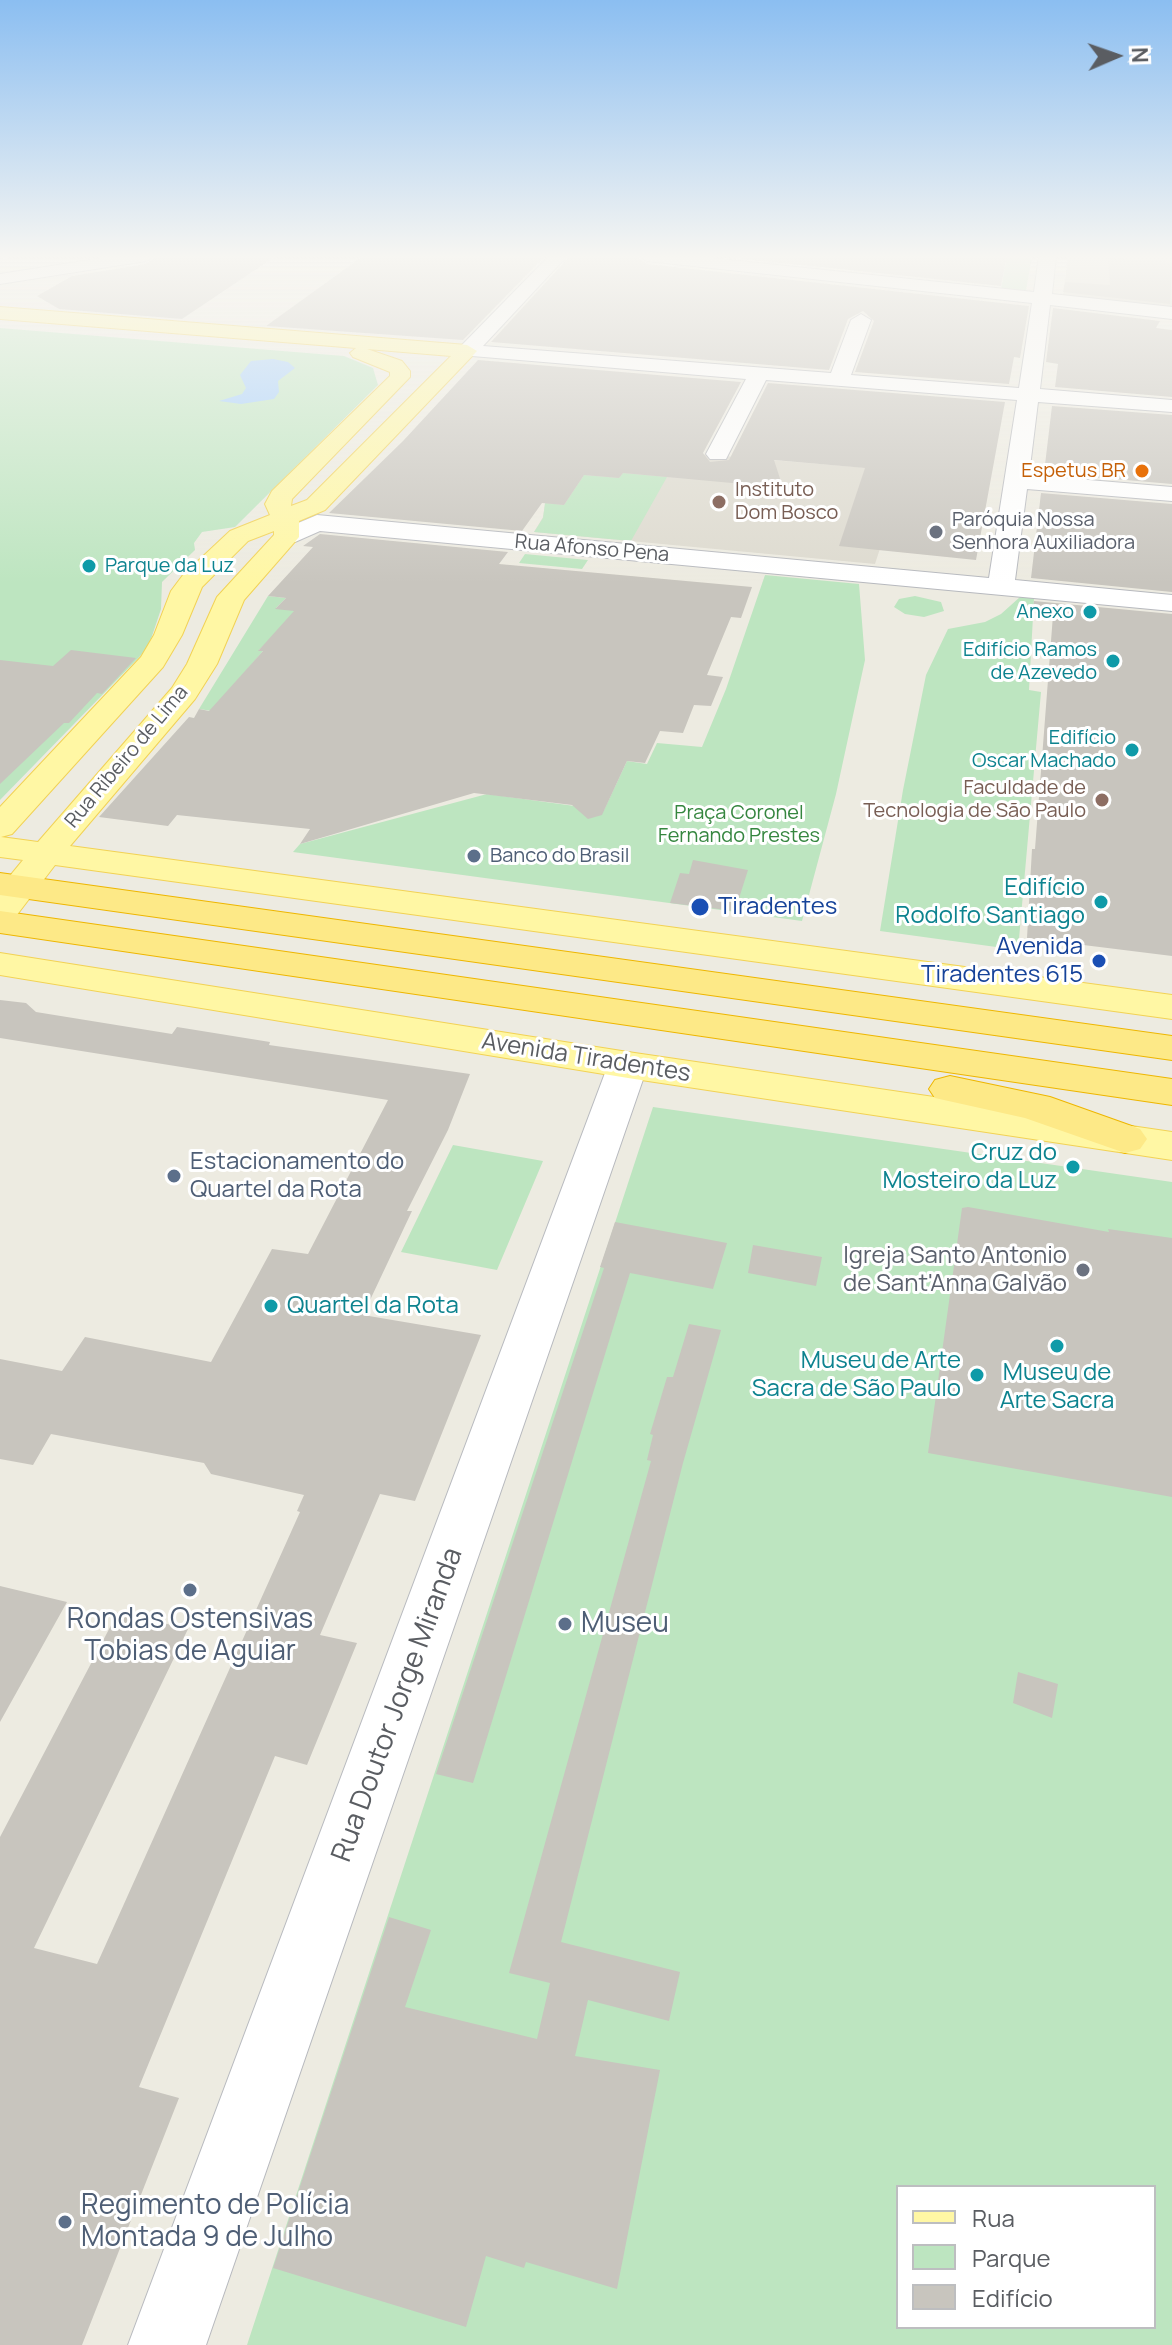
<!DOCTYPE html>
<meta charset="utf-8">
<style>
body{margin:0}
#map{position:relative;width:1172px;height:2345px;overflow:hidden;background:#edebe1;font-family:Manrope,sans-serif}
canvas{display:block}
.legend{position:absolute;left:896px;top:2185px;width:260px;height:144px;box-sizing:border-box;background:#fff;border:2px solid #bdbec0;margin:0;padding:10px 14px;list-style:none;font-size:24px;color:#5a5d62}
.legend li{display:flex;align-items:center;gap:16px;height:40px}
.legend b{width:40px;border:2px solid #bdbec0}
.north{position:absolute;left:1076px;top:16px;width:80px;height:80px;-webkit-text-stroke:6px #fff;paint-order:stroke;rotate:88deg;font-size:22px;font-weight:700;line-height:32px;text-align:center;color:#5a5d62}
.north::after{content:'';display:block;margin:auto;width:28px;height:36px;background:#5a5d62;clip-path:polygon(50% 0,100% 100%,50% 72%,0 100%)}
</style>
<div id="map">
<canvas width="1172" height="2345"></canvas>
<ul class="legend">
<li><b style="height:10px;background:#fff7a4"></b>Rua</li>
<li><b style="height:22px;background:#bde5c0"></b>Parque</li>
<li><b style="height:22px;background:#c8c5be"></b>Edifício</li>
</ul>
<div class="north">N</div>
</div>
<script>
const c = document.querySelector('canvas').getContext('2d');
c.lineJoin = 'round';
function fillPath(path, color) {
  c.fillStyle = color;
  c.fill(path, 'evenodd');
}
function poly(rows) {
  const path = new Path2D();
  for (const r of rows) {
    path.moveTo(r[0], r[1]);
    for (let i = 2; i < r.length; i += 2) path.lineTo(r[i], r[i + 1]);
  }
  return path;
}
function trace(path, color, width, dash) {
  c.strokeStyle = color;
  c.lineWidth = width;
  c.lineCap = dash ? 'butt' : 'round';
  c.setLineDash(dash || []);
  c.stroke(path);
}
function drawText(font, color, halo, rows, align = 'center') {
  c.font = font + ' Manrope,sans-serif';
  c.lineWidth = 6;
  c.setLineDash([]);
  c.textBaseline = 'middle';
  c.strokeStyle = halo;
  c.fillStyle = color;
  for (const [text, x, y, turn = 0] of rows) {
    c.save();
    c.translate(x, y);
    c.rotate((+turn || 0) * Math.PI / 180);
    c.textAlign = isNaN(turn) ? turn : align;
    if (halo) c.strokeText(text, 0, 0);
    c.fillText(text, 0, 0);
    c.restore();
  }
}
fillPath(poly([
 [1068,256,1172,256,1172,308,1063,295],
 [555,442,626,448,905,471,875,564,534,532,543,517]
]), '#dddacf');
fillPath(poly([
 [1007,256,1032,256,1026,291,1001,289],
 [0,328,344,356,373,368,378,385,235,527,202,532,194,543,195,550,162,582,161,609,148,648,0,800],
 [623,473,667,477,631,541,534,532,543,518,545,503,564,505,584,475,619,478],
 [525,554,588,560,582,569,519,563],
 [765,575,859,584,865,660,836,794,802,921,293,852,300,844,487,794,604,810,627,761,647,764,657,743,702,747,726,689],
 [268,596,286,598,276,608,299,611,259,650,263,651,212,711,199,709],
 [915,596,941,602,944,611,924,617,905,614,894,607,899,599],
 [1020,597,1034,598,1029,690,1041,692,1018,950,880,931,903,790,926,675,948,629,985,622,1001,614],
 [653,1107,1172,1182,1172,2345,247,2345],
 [898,2187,1154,2187,1154,2327,898,2327],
 [453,1145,543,1161,497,1270,401,1252]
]), '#bde5c0');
fillPath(poly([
 [273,359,288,362,295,368,278,381,279,392,274,399,241,404,219,401,242,394,246,388,240,375,251,361]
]), '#9fcdff');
fillPath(poly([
 [158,256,276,256,182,319,59,309,37,296,72,276,146,264],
 [363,256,545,256,463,340,266,326],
 [570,256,636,256,647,264,1029,306,1020,358,1014,357,1009,384,855,372,874,321,863,311,848,319,829,370,491,342],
 [716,256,1007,256,1001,286],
 [1108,258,1172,262,1170,304,1063,292,1065,282,1110,285],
 [1053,308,1160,321,1156,328,1172,330,1172,397,1055,387,1058,364,1046,362],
 [478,360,741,382,703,453,710,462,729,460,768,383,1005,402,976,560,839,546,865,468,774,460,785,494,740,490,743,484,623,473,619,478,584,475,564,505,542,503,522,531,329,513,403,441],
 [1052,406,1172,415,1172,484,1044,473],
 [1041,493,1172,504,1172,592,1031,578],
 [320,534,508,552,499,564,752,587,741,618,731,617,707,675,723,677,711,706,694,705,683,733,660,731,645,763,627,761,602,815,588,819,572,805,474,793,300,844,310,829,177,815,168,826,99,817,189,717,194,718,199,709,209,711,263,651,258,651,294,611,275,609,286,598,268,596,313,547,303,546],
 [1034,601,1172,614,1172,956,1027,938,1032,849,1035,849,1053,615,1032,613],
 [71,650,136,658,102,694,97,693,69,723,64,723,0,784,0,660,53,666],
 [693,860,748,870,735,911,670,903,680,873,689,874],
 [0,1000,26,1003,36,1012,172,1034,177,1027,270,1042,269,1045,470,1074,448,1130,407,1211,412,1211,363,1315,481,1335,415,1501,380,1494,320,1635,357,1643,307,1765,275,1756,139,2087,179,2098,82,2345,0,2345,0,1837,118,1612,188,1629,34,1948,97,1964,300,1512,297,1511,304,1495,211,1474,204,1463,51,1434,33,1465,0,1459,0,1359,62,1371,85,1337,211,1362,272,1249,308,1254,388,1100,0,1038],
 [968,1207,1109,1232,1108,1229,1172,1238,1172,1497,928,1453,962,1208],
 [615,1222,727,1243,713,1289,630,1273,473,1783,436,1774,604,1268,600,1267],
 [753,1245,822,1257,816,1286,748,1273],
 [689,1324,721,1330,683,1463,561,1942,680,1972,669,2021,588,2000,575,2056,660,2070,617,2289,526,2262,524,2268,486,2256,466,2327,273,2268,389,1917,431,1930,405,2007,537,2039,550,1983,509,1973,651,1461,647,1460,653,1435,650,1434,667,1377,673,1377],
 [0,1586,67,1602,0,1722],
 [1018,1672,1058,1684,1052,1718,1013,1703]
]), '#c8c5be');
const minor = poly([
 [115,256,155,256,146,261,0,284,0,274,115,256],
 [549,256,567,256,483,346,831,373,851,320,861,314,871,320,851,375,1019,388,1032,303,647,261,639,256,691,256,1034,292,1039,256,1056,256,1052,294,1172,307,1172,319,1050,305,1040,389,1172,400,1172,412,1038,402,1029,475,1172,487,1172,501,1027,489,1015,580,1172,595,1172,611,320,531,295,542,277,542,273,537,277,532,317,515,989,578,1017,400,766,380,726,459,710,459,706,454,746,379,460,355,457,351,460,347,549,256],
 [628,1052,642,1056,648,1065,206,2345,128,2345,608,1065,614,1056,628,1052]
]);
const major = poly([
 [0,307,467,345,477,351,325,510,299,521,299,537,244,600,217,664,195,699,70,846,1172,995,1172,1019,55,865,13,920,0,923,0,888,23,860,0,857,0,807,141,657,154,635,171,591,183,575,230,531,270,515,265,504,272,491,390,376,390,372,353,357,350,353,356,348,0,319,0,307],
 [367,349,451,356,307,500,291,506,292,499,410,377,410,371,402,361,367,349],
 [274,531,274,535,217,597,187,664,172,688,38,842,1,837,12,834,163,667,182,635,202,587,248,541,274,531],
 [0,953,628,1052,1172,1132,1172,1160,628,1078,0,975,0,953]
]);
const highway = poly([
 [0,873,1172,1036,1172,1060,0,895,0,873],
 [0,911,1172,1079,1172,1105,0,933,0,911],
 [950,1076,1050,1097,1140,1129,1147,1139,1140,1149,1125,1153,1025,1118,935,1098,929,1089,935,1080,950,1076]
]);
trace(minor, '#b7b9be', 2);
trace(major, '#f2d255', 2);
trace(highway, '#eeb600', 2);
fillPath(minor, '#fff');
fillPath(major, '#fff7a4');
fillPath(highway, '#fde987');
const rail = poly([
 [0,257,7,256]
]);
trace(rail, '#b4b5b5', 4);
trace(rail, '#fff', 3, [8]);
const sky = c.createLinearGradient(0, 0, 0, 584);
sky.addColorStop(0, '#8bbef1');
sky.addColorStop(0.44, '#f7f6f2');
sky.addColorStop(1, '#f7f6f200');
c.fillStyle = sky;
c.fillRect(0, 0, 1172, 584);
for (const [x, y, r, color] of [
 [1142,471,8,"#e8710a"],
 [719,502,8,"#8d6e63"],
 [936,532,8,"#6b7280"],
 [89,566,8,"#0f9aa8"],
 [1090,612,8,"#0f9aa8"],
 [1113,661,8,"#0f9aa8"],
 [1132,750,8,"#0f9aa8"],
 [1102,800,8,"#8d6e63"],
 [474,856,8,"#5c6f8a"],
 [1101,902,8,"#0f9aa8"],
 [700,907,10,"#1a4fb4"],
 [1099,961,8,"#1a4fb4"],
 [1073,1167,8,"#0f9aa8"],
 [174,1176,8,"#5c6f8a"],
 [1083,1270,8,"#6b7280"],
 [271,1306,8,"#0f9aa8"],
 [1057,1346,8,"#0f9aa8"],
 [977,1375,8,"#0f9aa8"],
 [190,1590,8,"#5c6f8a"],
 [565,1624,8,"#5c6f8a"],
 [65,2222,8,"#5c6f8a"]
]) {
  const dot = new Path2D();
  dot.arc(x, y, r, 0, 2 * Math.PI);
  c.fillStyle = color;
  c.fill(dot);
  trace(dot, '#fff', 3);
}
drawText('20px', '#c56008', '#fff', [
 ["Espetus BR",1126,471]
], 'right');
drawText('20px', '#785e54', '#fff', [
 ["Instituto",735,490],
 ["Dom Bosco",735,513],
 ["Faculdade de",1086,788,"right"],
 ["Tecnologia de São Paulo",1086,811,"right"]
], 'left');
drawText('20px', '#5b616d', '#fff', [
 ["Paróquia Nossa",952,520],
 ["Senhora Auxiliadora",952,543]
], 'left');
drawText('20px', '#5a5d62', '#fff', [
 ["Rua Afonso Pena",592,549,5],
 ["Rua Ribeiro de Lima",127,757,-50]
]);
drawText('20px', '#0d838f', '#fff', [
 ["Parque da Luz",105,566,"left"],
 ["Anexo",1074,612],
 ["Edifício Ramos",1097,650],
 ["de Azevedo",1097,673],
 ["Edifício",1116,738],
 ["Oscar Machado",1116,761]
], 'right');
drawText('20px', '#35863f', '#fff', [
 ["Praça Coronel",739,813],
 ["Fernando Prestes",739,836]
]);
drawText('20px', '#4e5e75', '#fff', [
 ["Banco do Brasil",490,856]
], 'left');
drawText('24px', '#0d838f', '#fff', [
 ["Edifício",1085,888],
 ["Rodolfo Santiago",1085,916],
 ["Cruz do",1057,1153],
 ["Mosteiro da Luz",1057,1181],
 ["Quartel da Rota",287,1306,"left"],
 ["Museu de Arte",961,1361],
 ["Sacra de São Paulo",961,1389],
 ["Museu de",1057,1373,"center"],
 ["Arte Sacra",1057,1401,"center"]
], 'right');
drawText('24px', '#164399', '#fff', [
 ["Tiradentes",718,907],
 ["Avenida",1083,947,"right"],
 ["Tiradentes 615",1083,975,"right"]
], 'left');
drawText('24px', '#5a5d62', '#fff', [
 ["Avenida Tiradentes",586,1058,9]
]);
drawText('24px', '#4e5e75', '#fff', [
 ["Estacionamento do",190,1162],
 ["Quartel da Rota",190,1190]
], 'left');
drawText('24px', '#5b616d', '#fff', [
 ["Igreja Santo Antonio",1067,1256],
 ["de Sant'Anna Galvão",1067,1284]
], 'right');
drawText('28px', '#4e5e75', '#fff', [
 ["Rondas Ostensivas",190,1620,"center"],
 ["Tobias de Aguiar",190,1652,"center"],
 ["Museu",581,1624],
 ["Regimento de Polícia",81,2206],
 ["Montada 9 de Julho",81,2238]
], 'left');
drawText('28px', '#5a5d62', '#fff', [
 ["Rua Doutor Jorge Miranda",398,1705,-70]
]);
</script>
